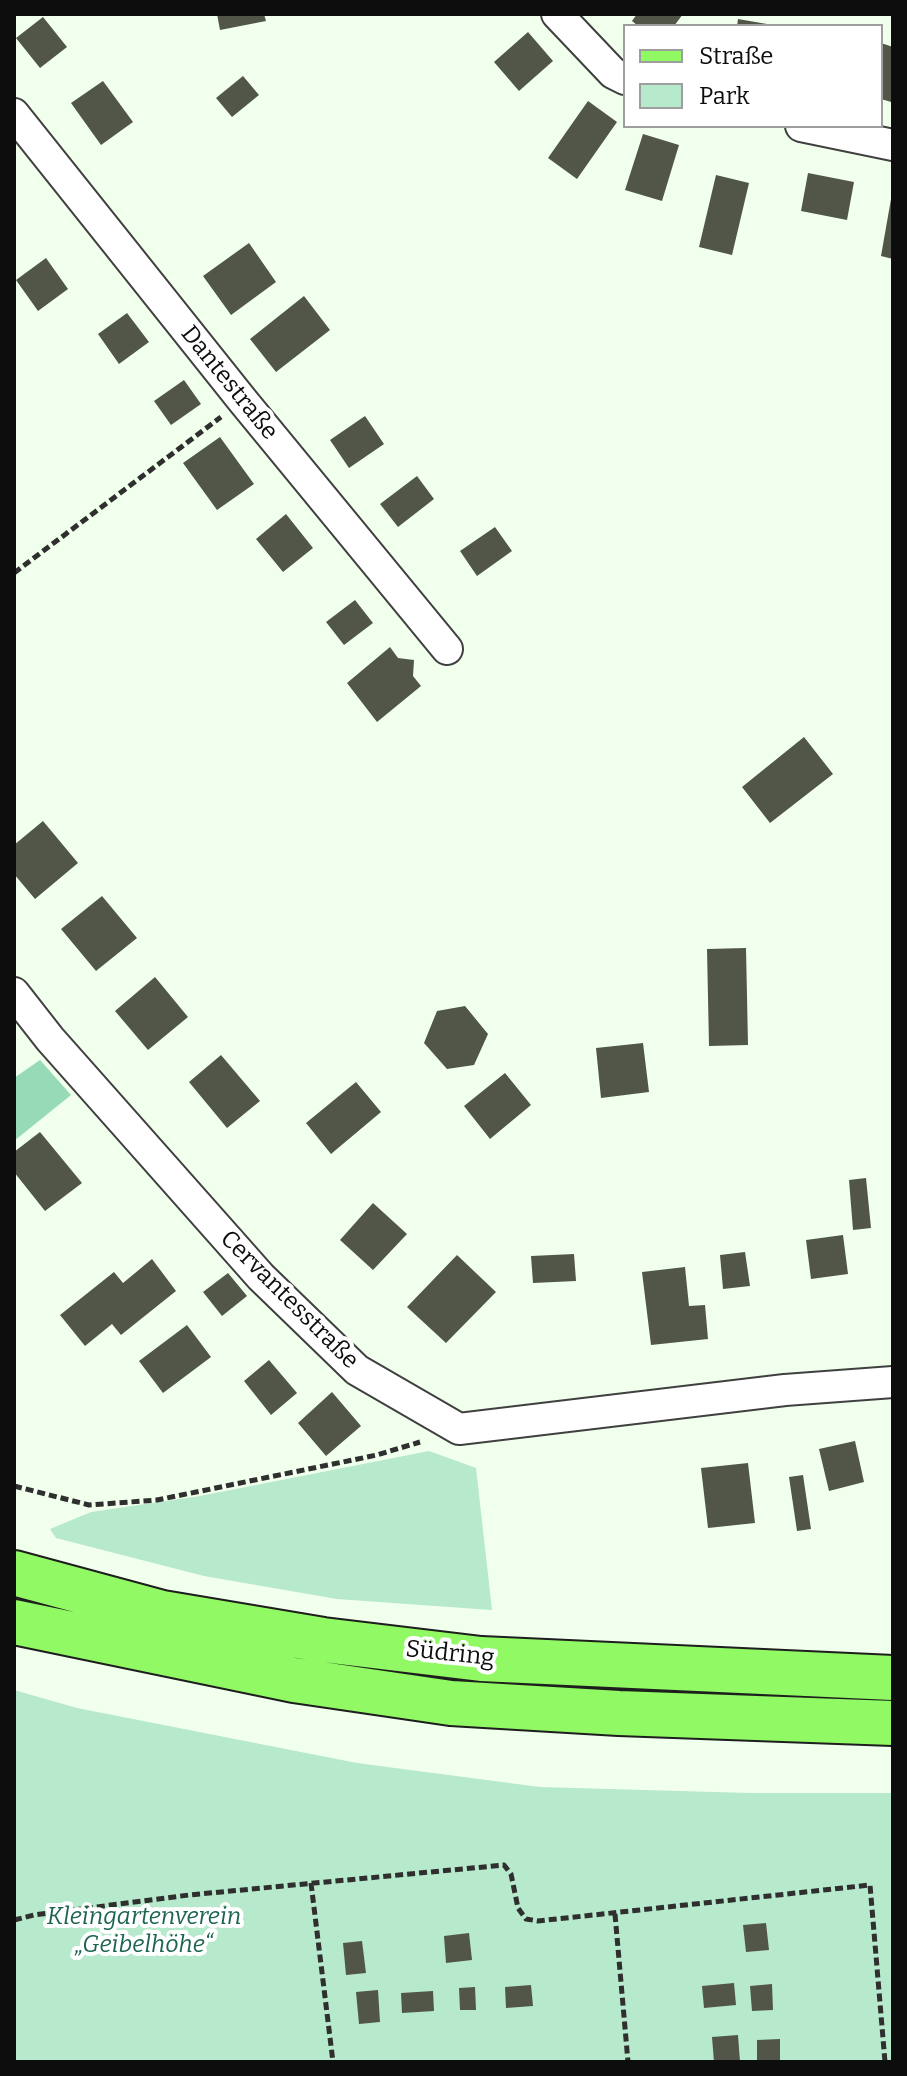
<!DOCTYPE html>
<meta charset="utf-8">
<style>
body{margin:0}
#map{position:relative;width:907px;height:2076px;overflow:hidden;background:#f1ffed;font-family:Bitter,serif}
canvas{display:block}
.frame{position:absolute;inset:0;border:16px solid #0d0d0d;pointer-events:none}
.legend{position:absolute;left:623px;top:24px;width:260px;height:104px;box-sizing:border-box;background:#fff;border:2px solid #9e9e9e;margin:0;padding:10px 14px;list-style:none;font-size:24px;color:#0d0d0d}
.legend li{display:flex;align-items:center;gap:16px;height:40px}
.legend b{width:40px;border:2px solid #9e9e9e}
</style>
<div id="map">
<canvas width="907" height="2076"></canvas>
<div class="frame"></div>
<ul class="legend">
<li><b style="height:10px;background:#90f963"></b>Straße</li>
<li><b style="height:22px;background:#b7e9cc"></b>Park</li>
</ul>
</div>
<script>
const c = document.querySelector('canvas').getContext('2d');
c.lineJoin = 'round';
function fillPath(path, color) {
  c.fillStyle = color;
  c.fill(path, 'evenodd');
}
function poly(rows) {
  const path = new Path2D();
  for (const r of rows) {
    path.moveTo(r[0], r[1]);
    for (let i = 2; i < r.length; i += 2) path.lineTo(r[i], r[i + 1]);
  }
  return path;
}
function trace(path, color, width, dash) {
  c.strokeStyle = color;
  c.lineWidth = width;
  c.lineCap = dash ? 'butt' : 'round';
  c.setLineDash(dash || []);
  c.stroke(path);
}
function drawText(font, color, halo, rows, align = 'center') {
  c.font = font + ' Bitter,serif';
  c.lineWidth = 8;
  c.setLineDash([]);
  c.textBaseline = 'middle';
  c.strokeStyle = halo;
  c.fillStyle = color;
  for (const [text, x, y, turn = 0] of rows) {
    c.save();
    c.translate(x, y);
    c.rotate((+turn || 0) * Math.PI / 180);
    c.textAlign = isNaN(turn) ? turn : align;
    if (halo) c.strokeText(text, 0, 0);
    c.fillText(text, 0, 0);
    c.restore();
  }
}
fillPath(poly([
 [429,1451,476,1468,492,1610,337,1599,204,1576,56,1538,50,1529,91,1512,200,1496],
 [14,1690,77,1708,357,1763,540,1787,750,1793,893,1793,893,2062,14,2062]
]), '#b7e9cc');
fillPath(poly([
 [40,1060,71,1095,14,1141,14,1078]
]), '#96dab8');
fillPath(poly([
 [217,14,264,14,266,21,220,30],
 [637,14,683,14,674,26,638,26,632,21],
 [43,17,67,47,40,68,16,38],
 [738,19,767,24,767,26,737,26],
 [528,32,553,61,519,91,494,62],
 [881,43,893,47,891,102,881,99],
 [243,76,259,95,232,117,216,98],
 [103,81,133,122,101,145,71,103],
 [588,101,617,122,577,179,548,158],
 [643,134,679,145,662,201,625,190],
 [808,173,854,182,847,220,801,211],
 [716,175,749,183,732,255,699,247],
 [891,199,893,199,893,259,881,256],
 [249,243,276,282,231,315,203,276],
 [46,258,68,289,38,311,16,280],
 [304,296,330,330,276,372,250,339],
 [127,313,149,342,119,364,98,334],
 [184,380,201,404,171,425,154,401],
 [365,416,384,444,349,468,330,440],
 [220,437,254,484,217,510,183,463],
 [417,476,434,499,398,527,380,504],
 [286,514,313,548,283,572,256,539],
 [495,527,512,551,477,576,460,551],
 [355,600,373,623,344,645,326,622],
 [390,647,398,658,414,660,413,676,421,686,377,722,347,683],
 [804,737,833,774,770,823,742,787],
 [43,821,78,863,35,899,14,874,14,845],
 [102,896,137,938,96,971,61,929],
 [746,948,748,1045,709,1046,707,949],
 [155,977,188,1017,148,1050,115,1011],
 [465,1006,488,1034,474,1065,447,1069,424,1043,437,1011],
 [643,1043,649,1092,601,1098,596,1048],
 [221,1055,260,1101,227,1128,189,1082],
 [505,1073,531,1105,490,1139,464,1106],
 [356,1082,381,1112,331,1154,306,1123],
 [40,1132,82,1183,45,1211,14,1172,14,1152],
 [866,1178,871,1228,853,1230,849,1180],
 [373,1203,407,1234,373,1270,340,1240],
 [843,1235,848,1274,811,1279,806,1240],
 [745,1252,750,1286,723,1289,720,1255],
 [574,1254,576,1281,533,1283,531,1256],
 [457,1255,496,1292,446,1343,407,1307],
 [152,1259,176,1291,121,1335,112,1324,85,1346,60,1315,114,1272,123,1283],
 [685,1267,689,1306,705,1305,708,1339,651,1345,642,1272],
 [228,1273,247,1296,222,1316,203,1292],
 [187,1325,211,1357,163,1393,139,1361],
 [269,1360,297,1393,271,1415,244,1381],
 [332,1392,361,1426,326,1456,298,1423],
 [855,1441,864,1482,829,1491,819,1449],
 [748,1463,755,1523,708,1528,701,1468],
 [803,1475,811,1529,797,1531,789,1477],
 [766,1923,769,1950,746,1952,743,1925],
 [469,1933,472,1960,446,1963,444,1936],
 [362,1941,366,1973,346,1975,343,1943],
 [734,1983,736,2005,704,2008,702,1986],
 [772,1984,773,2010,752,2011,750,1986],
 [531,1985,533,2006,506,2008,505,1987],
 [475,1987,476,2010,460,2010,459,1988],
 [378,1990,380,2022,359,2024,356,1992],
 [433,1991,434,2011,402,2013,401,1993],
 [738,2035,740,2062,714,2062,712,2037],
 [780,2039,780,2062,757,2062,757,2040]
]), '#515649');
const street = poly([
 [557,14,613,73,625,79],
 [14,114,243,401,447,649],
 [801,126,893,145],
 [14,993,50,1039,261,1277,357,1370,459,1429,785,1390,893,1382]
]);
const primary = poly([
 [14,1573,162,1613,323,1640,481,1659,893,1678],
 [14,1622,294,1680,451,1703,619,1713,893,1723]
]);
trace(street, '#404040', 34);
trace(primary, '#1e1e1e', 48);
trace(poly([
 [14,573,221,417],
 [14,1486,89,1505,157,1500,377,1455,420,1442],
 [311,1883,333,2062],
 [615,1914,628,2062],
 [14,1920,34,1915,189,1895,504,1865,511,1874,518,1908,526,1919,538,1921,870,1885,885,2062]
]), '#2f2f2f', 5, [8, 4]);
trace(street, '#fff', 30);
trace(primary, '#90f963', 44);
drawText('24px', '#0d0d0d', '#fff', [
 ["Dantestraße",229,383,51],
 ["Cervantesstraße",289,1300,45],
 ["Südring",450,1654,6]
]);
drawText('italic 24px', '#1d6552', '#fff', [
 ["Kleingartenverein",144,1917],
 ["„Geibelhöhe“",144,1945]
]);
</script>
